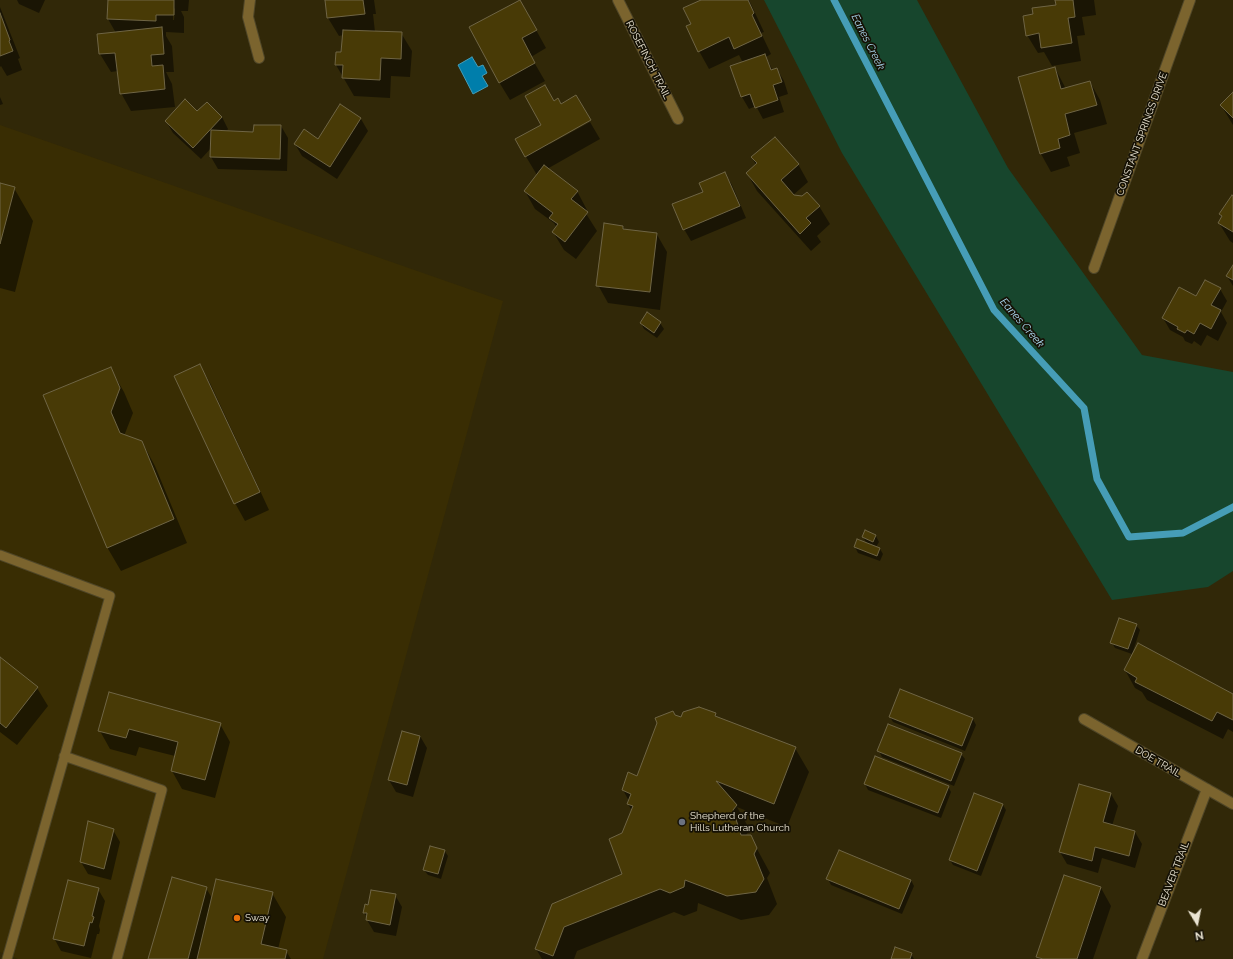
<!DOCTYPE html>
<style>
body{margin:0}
#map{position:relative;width:1233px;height:959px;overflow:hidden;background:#312808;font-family:Raleway,sans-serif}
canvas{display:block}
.north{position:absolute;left:1177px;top:903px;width:40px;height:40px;-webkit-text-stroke:3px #151105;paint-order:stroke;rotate:170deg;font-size:11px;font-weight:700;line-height:16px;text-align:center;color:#eae4d2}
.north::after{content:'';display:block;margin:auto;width:14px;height:18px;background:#eae4d2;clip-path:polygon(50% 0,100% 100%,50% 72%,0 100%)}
</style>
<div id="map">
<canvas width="1233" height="959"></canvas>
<div class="north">N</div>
</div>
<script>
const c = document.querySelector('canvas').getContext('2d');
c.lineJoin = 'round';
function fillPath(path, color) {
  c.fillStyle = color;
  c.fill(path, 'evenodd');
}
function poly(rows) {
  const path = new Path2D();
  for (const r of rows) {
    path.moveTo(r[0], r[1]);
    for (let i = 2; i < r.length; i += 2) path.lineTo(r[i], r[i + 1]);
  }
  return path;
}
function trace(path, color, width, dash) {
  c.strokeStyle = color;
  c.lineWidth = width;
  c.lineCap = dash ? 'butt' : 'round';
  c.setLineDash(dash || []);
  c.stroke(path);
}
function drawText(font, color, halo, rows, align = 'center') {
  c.font = font + ' Raleway,sans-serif';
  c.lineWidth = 3.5;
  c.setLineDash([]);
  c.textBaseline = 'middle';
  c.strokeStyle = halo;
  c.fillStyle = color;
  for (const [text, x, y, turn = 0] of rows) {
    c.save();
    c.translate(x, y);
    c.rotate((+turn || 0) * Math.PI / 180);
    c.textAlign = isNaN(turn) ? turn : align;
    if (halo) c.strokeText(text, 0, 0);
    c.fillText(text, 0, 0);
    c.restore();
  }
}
fillPath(poly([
 [0,125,503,301,323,959,18,959,0,952]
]), '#392d03');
fillPath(poly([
 [764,0,917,0,1008,168,1142,355,1233,372,1233,571,1208,587,1112,600,842,153]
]), '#17462d');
const water = poly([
 [472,57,478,67,483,65,487,73,482,76,488,86,473,94,458,65,472,57]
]);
fillPath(water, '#007eab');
trace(water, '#469db7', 1);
fillPath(poly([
 [17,0,45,0,39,13,19,4],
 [109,0,189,0,188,11,181,11,184,17,184,33,166,32,166,36,172,46,174,72,166,72,172,84,175,107,131,111,121,93,118,71,111,72,100,54,98,35,116,33,108,19],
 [173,7,175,9,174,20,173,20],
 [326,0,374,0,376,14,373,14,375,32,401,33,412,51,410,77,391,76,390,98,354,96,336,65,337,53,342,53,343,35,339,36,328,18],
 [704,0,749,0,764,32,761,33,771,54,766,57,773,71,777,69,784,81,788,94,779,97,784,112,763,119,756,106,749,109,742,97,743,63,739,55,709,69,699,51,692,24],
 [1056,0,1094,0,1096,15,1082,17,1085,35,1077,36,1081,61,1052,66,1044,52,1038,53,1027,35,1034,15,1057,5],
 [0,7,20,58,18,59,22,70,7,76,1,66,0,67],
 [530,19,546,48,531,57,545,81,510,100,499,82],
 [1055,68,1066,89,1090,82,1100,100,1107,124,1074,133,1080,153,1067,157,1070,166,1051,172,1041,154],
 [1233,94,1233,125,1221,105],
 [0,97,3,104,0,105],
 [340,106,361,119,368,131,337,179,302,156,295,144,318,140],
 [197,112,222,117,228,129,226,132,254,133,281,126,288,138,287,171,218,169,211,157,212,147,201,159,173,133,166,121],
 [590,122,600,139,547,169,577,191,587,210,585,212,597,231,576,259,564,250,553,232,557,228,554,223,535,209,525,191,537,175,516,140,550,142,550,144],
 [752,157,798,164,808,182,792,196,819,206,830,224,817,236,821,242,811,251,757,191,747,173,756,165],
 [725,173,732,185,746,218,691,241,684,229,705,192],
 [0,184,14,188,33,221,15,292,0,288],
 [1233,197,1233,243,1230,241,1219,223,1222,218,1220,214],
 [623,226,625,230,656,233,667,252,660,310,608,303,598,285],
 [1233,267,1233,286,1227,276],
 [1220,289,1227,301,1221,312,1227,323,1218,341,1207,335,1201,346,1194,341,1192,344,1185,341,1183,337,1170,330,1163,318,1196,298],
 [648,314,660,323,664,329,657,338,644,329,641,323],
 [200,365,210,383,269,510,245,521,235,503],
 [110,368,124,392,133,413,124,436,142,442,155,466,187,543,121,571,107,547],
 [876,536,879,542,876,547,880,549,883,554,880,561,858,553,855,547,867,544,863,537],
 [1136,625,1140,630,1132,654,1115,648,1112,643],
 [0,659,37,688,48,706,17,745,0,732],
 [1125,670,1233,695,1233,732,1228,729,1223,739,1147,700,1142,692,1135,688],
 [900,691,973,719,976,725,965,751,893,722,890,717],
 [715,714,718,719,795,748,809,772,787,827,737,807,750,830,746,835,746,836,750,836,770,873,767,878,777,904,769,915,741,920,698,903,697,911,684,916,674,912,577,951,574,959,542,959,536,949,624,875,623,834,632,811,628,804,629,801,623,790,637,777,675,716,681,719],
 [220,724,230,742,215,798,182,789,172,771,175,756,139,747,136,756,110,749,100,731],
 [420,736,427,748,413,797,396,792,389,780],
 [879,751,961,754,965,759,954,786,882,757],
 [865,784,948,786,951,792,941,818,868,790],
 [1111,794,1118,806,1112,826,1135,832,1142,844,1135,868,1102,858,1098,873,1067,864,1060,852],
 [1003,805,1006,810,981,876,953,865,950,860],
 [113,830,120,842,111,880,88,874,81,862],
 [444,850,448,856,441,879,428,875,424,870],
 [1065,876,1101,888,1111,906,1093,959,1039,959,1038,957],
 [828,879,911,880,914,886,902,914,831,885],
 [206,888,212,898,272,893,286,917,278,949,286,951,291,959,149,959],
 [98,889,105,901,99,926,100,930,99,934,97,934,91,958,61,951,54,938],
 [395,895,402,907,396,936,374,932,367,920,367,917,364,913,368,906],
 [911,954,914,959,892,959]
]), '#0007');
trace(poly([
 [834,0,994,310,1084,408,1097,479,1129,537,1183,533,1233,507]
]), '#469db7', 7);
const building = poly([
 [108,0,174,0,174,15,156,15,156,21,107,19,108,0],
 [325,0,363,0,365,14,327,18,325,0],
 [520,0,537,30,522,38,535,63,499,83,469,27,520,0],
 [701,0,748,0,754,13,752,15,762,36,734,49,729,37,698,52,686,26,691,24,683,8,701,0],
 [1055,0,1073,0,1075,17,1068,18,1072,43,1041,48,1039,33,1026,36,1023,16,1033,14,1032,8,1056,5,1055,0],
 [0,13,10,40,9,41,13,51,0,56,0,13],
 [162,27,164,54,151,55,152,66,163,65,165,89,120,94,115,53,99,54,97,34,162,27],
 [343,30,402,32,401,59,381,58,380,80,342,78,343,65,335,65,336,52,341,52,343,30],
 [765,54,771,70,777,68,782,82,773,85,778,100,755,108,750,94,741,97,730,66,765,54],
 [1055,67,1061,89,1090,81,1097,105,1065,114,1070,135,1058,139,1060,148,1040,154,1018,77,1055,67],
 [545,85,554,101,558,98,561,104,576,95,591,120,525,157,515,139,541,125,525,96,545,85],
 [1233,92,1233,118,1220,105,1233,92],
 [185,99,197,111,207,102,222,117,193,148,165,121,185,99],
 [340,104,361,118,330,167,294,144,304,129,318,139,340,104],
 [254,125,281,125,280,159,210,157,211,130,253,132,254,125],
 [775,137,799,164,781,180,794,195,802,196,807,192,820,206,806,218,811,223,800,234,746,173,757,163,751,157,775,137],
 [544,165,578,191,571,199,588,212,565,242,552,232,558,224,549,218,553,213,524,191,544,165],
 [725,172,740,206,683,230,672,204,703,192,699,183,725,172],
 [0,183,15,187,0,244,0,183],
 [1232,195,1233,196,1233,232,1218,223,1222,216,1219,214,1232,195],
 [604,223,623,226,623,229,657,233,650,292,596,286,604,223],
 [1233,265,1233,280,1226,276,1233,265],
 [1205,280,1221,288,1211,305,1221,310,1211,329,1200,323,1194,334,1187,330,1185,333,1177,329,1178,327,1162,318,1179,287,1196,296,1205,280],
 [647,312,661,322,654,333,640,323,647,312],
 [200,364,260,492,234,504,174,376,200,364],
 [111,367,120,388,111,412,120,433,142,441,174,519,107,548,43,395,111,367],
 [865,530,876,535,873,542,862,537,865,530],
 [857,539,880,548,877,556,854,547,857,539],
 [1119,618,1137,624,1128,649,1110,643,1119,618],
 [1138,643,1233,694,1233,720,1217,712,1212,721,1135,682,1137,678,1124,670,1138,643],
 [0,657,38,687,6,728,0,723,0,657],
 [900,689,973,718,962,746,889,717,900,689],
 [109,692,221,723,205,780,171,771,178,742,129,729,126,738,98,731,109,692],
 [699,707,716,713,715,716,796,747,774,804,716,781,737,805,733,810,741,835,751,835,757,848,754,854,764,879,756,892,727,896,685,880,684,887,670,893,660,889,564,927,553,956,535,949,552,904,622,874,609,839,622,833,633,806,627,804,631,794,622,790,628,772,637,776,657,723,655,718,673,711,675,715,681,717,683,712,699,707],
 [888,724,962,753,951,781,877,751,888,724],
 [402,731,420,736,407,785,388,780,402,731],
 [875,756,949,786,938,813,864,784,875,756],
 [1079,784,1111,793,1103,822,1135,831,1129,856,1095,847,1092,861,1059,852,1079,784],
 [974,793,1003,804,977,871,949,860,974,793],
 [88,821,114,829,104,869,80,862,88,821],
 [430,846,445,850,438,874,423,870,430,846],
 [839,850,911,880,899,909,826,879,839,850],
 [1064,875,1101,887,1077,959,1043,959,1036,957,1064,875],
 [172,877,207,887,188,959,148,959,172,877],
 [216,879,273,892,261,944,287,950,285,959,197,959,216,879],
 [68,880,99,888,92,916,94,917,92,923,90,922,84,946,53,939,68,880],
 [371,890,396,894,390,925,366,920,367,913,363,913,365,904,368,905,371,890],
 [895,947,912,953,910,959,891,959,895,947]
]);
fillPath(building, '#483a06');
trace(building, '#6f6545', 1);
const lane = poly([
 [0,555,110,596,7,959],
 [64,756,162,790,117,959]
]);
const street = poly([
 [250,0,248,17,259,58],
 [618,0,678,119],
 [1094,268,1190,0],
 [1084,719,1233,804],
 [1142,959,1207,789]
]);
trace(lane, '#4f4628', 11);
trace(street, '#4f4628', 12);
trace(lane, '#7b642e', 9);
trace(street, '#7b642e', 10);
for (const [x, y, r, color] of [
 [682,822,4,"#6b7280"],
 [237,918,4,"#e8710a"]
]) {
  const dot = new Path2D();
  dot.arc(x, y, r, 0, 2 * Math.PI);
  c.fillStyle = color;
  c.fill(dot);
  trace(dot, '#151105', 1.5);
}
drawText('10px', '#eae4d2', '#151105', [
 ["ROSEFINCH TRAIL",648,60,63],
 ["CONSTANT SPRINGS DRIVE",1142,134,-70],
 ["DOE TRAIL",1158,762,30],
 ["BEAVER TRAIL",1174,874,-69]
]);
drawText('10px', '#eae4d2', '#151105', [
 ["Shepherd of the",690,816],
 ["Hills Lutheran Church",690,828],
 ["Sway",245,918]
], 'left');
drawText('italic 11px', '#addaf2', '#151105', [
 ["Eanes Creek",868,42,63],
 ["Eanes Creek",1022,323,49]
]);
</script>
